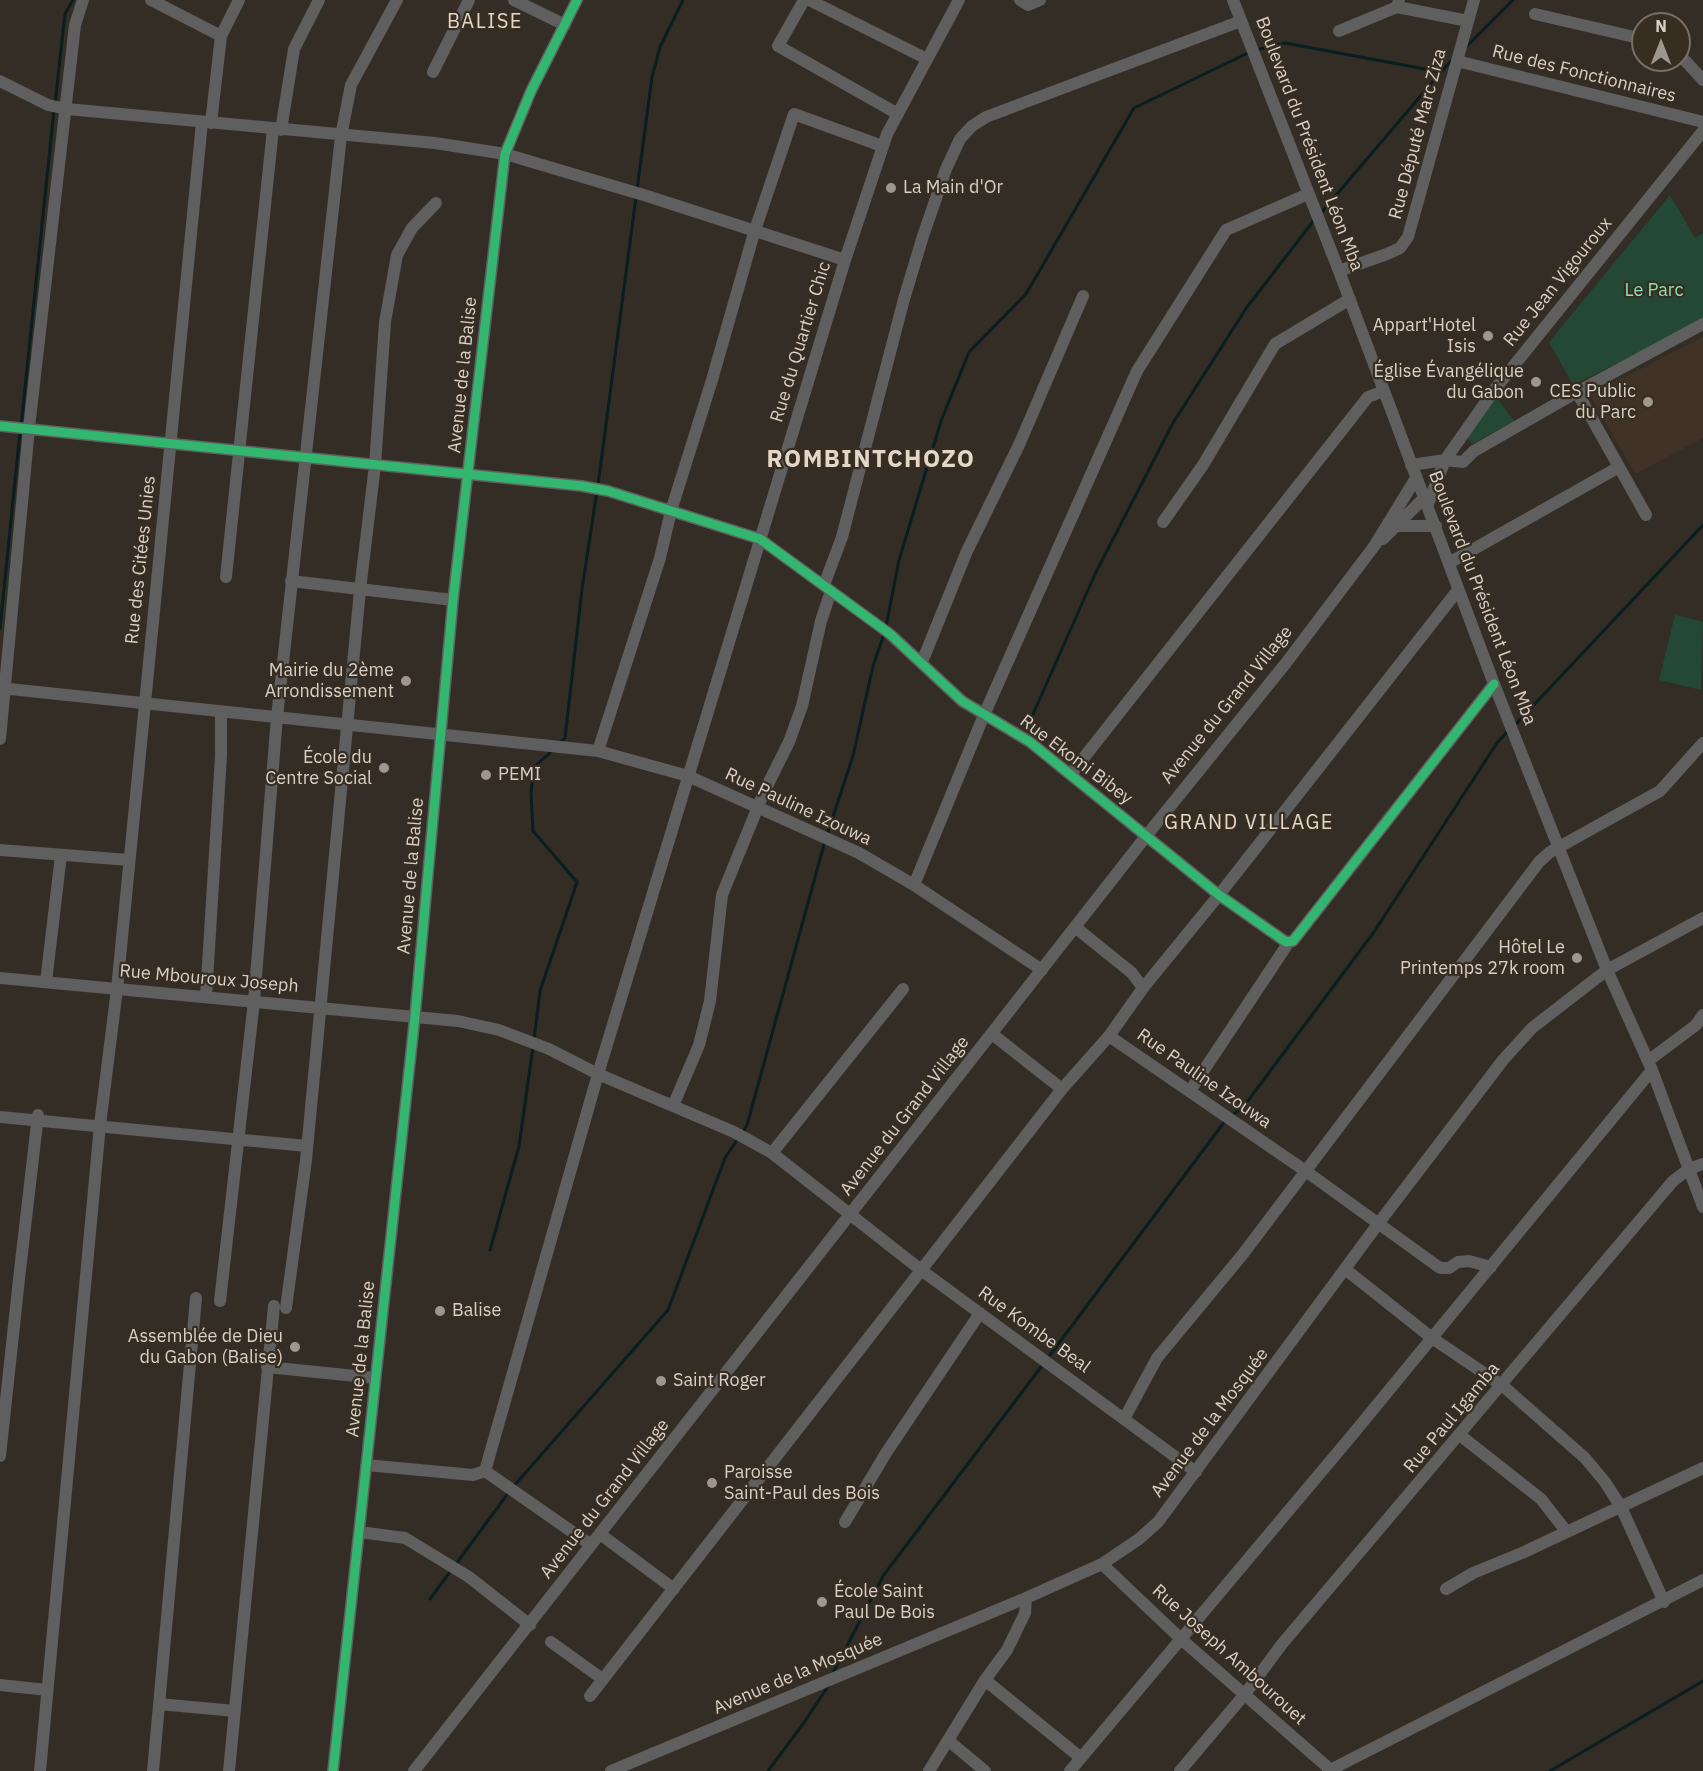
<!DOCTYPE html>
<meta charset="utf-8">
<style>
body{margin:0}
#map{position:relative;width:1703px;height:1771px;overflow:hidden;background:#332d26;font-family:"IBM Plex Sans",sans-serif}
canvas{display:block}
.north{position:absolute;left:1631px;top:12px;width:60px;height:60px;box-sizing:border-box;background:#382d21;border:2px solid #786e64;border-radius:50%;rotate:0deg;font-size:16px;font-weight:700;line-height:24px;text-align:center;color:#d7d0c9}
.north::after{content:'';display:block;margin:auto;width:21px;height:27px;background:#9e9790;clip-path:polygon(50% 0,100% 100%,50% 72%,0 100%)}
</style>
<div id="map">
<canvas width="1703" height="1771"></canvas>
<div class="north">N</div>
</div>
<script>
const c = document.querySelector('canvas').getContext('2d');
c.lineJoin = 'round';
function fillPath(path, color) {
  c.fillStyle = color;
  c.fill(path, 'evenodd');
}
function poly(rows) {
  const path = new Path2D();
  for (const r of rows) {
    path.moveTo(r[0], r[1]);
    for (let i = 2; i < r.length; i += 2) path.lineTo(r[i], r[i + 1]);
  }
  return path;
}
function trace(path, color, width, dash) {
  c.strokeStyle = color;
  c.lineWidth = width;
  c.lineCap = dash ? 'butt' : 'round';
  c.setLineDash(dash || []);
  c.stroke(path);
}
function drawText(font, color, halo, rows, align = 'center') {
  c.font = font + ' "IBM Plex Sans",sans-serif';
  c.lineWidth = 4.5;
  c.setLineDash([]);
  c.textBaseline = 'middle';
  c.strokeStyle = halo;
  c.fillStyle = color;
  for (const [text, x, y, turn = 0] of rows) {
    c.save();
    c.translate(x, y);
    c.rotate((+turn || 0) * Math.PI / 180);
    c.textAlign = isNaN(turn) ? turn : align;
    if (halo) c.strokeText(text, 0, 0);
    c.fillText(text, 0, 0);
    c.restore();
  }
}
fillPath(poly([
 [1703,337,1703,438,1635,474,1590,395]
]), '#413227');
fillPath(poly([
 [1670,195,1695,238,1703,233,1703,321,1573,385,1549,342],
 [1494,394,1514,421,1472,444,1464,433],
 [1675,615,1703,622,1701,690,1659,680]
]), '#234836');
trace(poly([
 [1467,46,1513,0],
 [1256,50,1285,43,1441,72,1451,61],
 [55,104,65,14,73,0],
 [637,190,652,77,660,47,683,0],
 [1320,214,1441,72],
 [21,426,54,110],
 [598,485,636,197],
 [886,627,899,560,941,421,969,352,1026,294,1134,108,1250,52],
 [0,628,20,432],
 [1515,725,1703,525],
 [1026,730,1096,572,1173,423,1247,307,1315,219],
 [559,744,565,738,582,589,597,491],
 [827,835,853,756,873,666,884,634],
 [534,1040,540,991,577,882,533,831,531,793,534,767,552,751],
 [1233,1115,1244,1106,1374,932,1497,743,1508,731],
 [743,1132,747,1125,825,841],
 [490,1250,519,1146,533,1047],
 [1050,1355,1225,1121],
 [513,1487,668,1310,725,1158,739,1137],
 [456,1564,509,1492],
 [430,1599,452,1569],
 [833,1673,883,1576,1041,1367],
 [768,1771,803,1724,829,1685],
 [1550,1771,1703,1681]
]), '#091e21', 3);
trace(poly([
 [151,0,221,36],
 [514,0,565,25],
 [804,0,778,46,898,114],
 [809,0,927,59],
 [1020,0,1028,5,1040,0],
 [1233,0,1339,271,1494,684,1607,970,1652,1070,1703,1207],
 [1399,0,1397,7,1468,21],
 [1535,14,1643,39],
 [1339,31,1397,7],
 [1679,54,1703,80],
 [1457,61,1703,122],
 [433,72,469,0],
 [0,81,48,105,67,109,435,143,505,154,647,196,845,260],
 [211,123,221,36,239,0],
 [281,130,294,49,319,0],
 [1339,271,1387,254,1400,248,1408,237,1474,0],
 [1577,392,1646,515],
 [0,426,582,486,608,491,760,539,890,634,962,701,1030,742,1219,895,1286,942,1293,941,1494,684],
 [1411,465,1445,460,1463,462,1474,451,1577,392,1703,324],
 [1428,504,1445,460,1495,389,1703,131],
 [1163,522,1203,465,1275,344,1350,299],
 [1398,526,1436,526],
 [1383,539,1425,497],
 [1449,563,1619,467],
 [226,577,273,129],
 [291,581,453,600],
 [824,585,842,537,904,299,923,236,946,169,960,139,972,126,986,117,1241,21],
 [922,662,967,551,1019,445,1083,296],
 [0,688,598,751,688,776,859,853,914,885,1042,970],
 [0,739,29,428,75,25,83,0],
 [598,751,660,558,671,511,712,380,754,233,794,114,882,146],
 [1071,774,1368,397,1384,391],
 [0,850,129,860],
 [914,885,984,715,1137,371,1226,230,1308,194],
 [1075,927,1132,973,1143,988],
 [0,978,458,1021,499,1030,549,1049,598,1074,734,1132,772,1153,921,1270,1196,1472],
 [46,982,61,855],
 [206,997,221,756,221,712],
 [992,1034,1062,1089],
 [1109,1036,1307,1172,1440,1268,1449,1268,1458,1262,1469,1261,1491,1267],
 [1648,1061,1696,1025,1703,1015],
 [1190,1091,1289,942],
 [673,1106,699,1045,710,1001,722,895,764,792,789,742,802,706,821,621,831,591],
 [0,1117,307,1146],
 [772,1153,903,989],
 [1345,1269,1432,1338,1503,1386,1585,1458,1605,1482,1621,1507,1664,1602],
 [19,1279,38,1115],
 [220,1301,254,1001,277,717,341,136,351,85,397,0],
 [286,1308,306,1160,360,590,375,465,385,322,397,255,412,228,436,203],
 [267,1367,375,1378],
 [1124,1419,1157,1358,1243,1254,1539,862,1550,852,1660,791,1703,743],
 [1461,1436,1541,1499,1566,1531],
 [0,1456,19,1279],
 [366,1465,473,1475,485,1471,598,1074,845,260,887,134,959,0],
 [485,1471,591,1545],
 [845,1522,886,1453,980,1313],
 [359,1532,405,1538,469,1577,530,1625],
 [600,1534,674,1589],
 [1102,1564,1181,1639,1332,1771],
 [1446,1589,1473,1573,1522,1553,1703,1468],
 [551,1642,601,1678],
 [985,1680,1081,1758],
 [0,1685,47,1690],
 [590,1696,1062,1089,1109,1036,1143,988,1219,895,1458,590],
 [159,1704,235,1711],
 [949,1741,985,1771],
 [40,1771,100,1125,117,989,202,122],
 [153,1771,196,1298],
 [229,1771,274,1306],
 [333,1771,415,1016,453,600,505,154,531,91,577,0],
 [414,1771,1147,835,1286,663,1375,545,1416,478],
 [611,1771,1026,1598,1102,1564,1139,1539,1158,1522,1378,1224,1503,1060,1532,1028,1607,970,1703,918],
 [929,1771,985,1680,1007,1650,1025,1613,1026,1598],
 [1070,1771,1353,1434,1652,1070],
 [1180,1771,1245,1694,1282,1644,1673,1181,1689,1169,1703,1164],
 [1328,1771,1703,1580]
]), '#5e5f5e', 12);
trace(poly([
 [0,426,582,486,608,491,760,539,890,634,962,701,1030,742,1219,895,1286,942,1293,941,1494,684],
 [333,1771,415,1016,453,600,505,154,531,91,577,0]
]), '#33b770', 9);
for (const [x, y, r, color] of [
 [891,188,6,"#9e9790"],
 [1488,336,6,"#9e9790"],
 [1536,382,6,"#9e9790"],
 [1648,402,6,"#9e9790"],
 [406,681,6,"#9e9790"],
 [384,768,6,"#9e9790"],
 [486,775,6,"#9e9790"],
 [1577,958,6,"#9e9790"],
 [440,1311,6,"#9e9790"],
 [295,1347,6,"#9e9790"],
 [661,1381,6,"#9e9790"],
 [712,1483,6,"#9e9790"],
 [822,1602,6,"#9e9790"]
]) {
  const dot = new Path2D();
  dot.arc(x, y, r, 0, 2 * Math.PI);
  c.fillStyle = color;
  c.fill(dot);
  trace(dot, '#382d21', 2);
}
drawText('18px', '#d7d0c9', '#382d21', [
 ["Rue des Fonctionnaires",1584,74,14],
 ["Rue Député Marc Ziza",1418,134,-75],
 ["Boulevard du Président Léon Mba",1309,144,69],
 ["Rue Jean Vigouroux",1558,282,-51],
 ["Rue du Quartier Chic",801,342,-73],
 ["Avenue de la Balise",463,375,-84],
 ["Rue des Citées Unies",141,560,-84],
 ["Boulevard du Président Léon Mba",1482,598,69],
 ["Avenue du Grand Village",1227,705,-51],
 ["Rue Ekomi Bibey",1076,760,37],
 ["Rue Pauline Izouwa",798,807,25],
 ["Avenue de la Balise",411,876,-85],
 ["Rue Mbouroux Joseph",209,979,5],
 ["Rue Pauline Izouwa",1204,1079,35],
 ["Avenue du Grand Village",905,1116,-52],
 ["Rue Kombe Beal",1034,1330,36],
 ["Avenue de la Balise",361,1359,-84],
 ["Rue Paul Igamba",1452,1418,-50],
 ["Avenue de la Mosquée",1210,1423,-53],
 ["Avenue du Grand Village",605,1499,-52],
 ["Rue Joseph Ambourouet",1229,1655,42],
 ["Avenue de la Mosquée",798,1674,-23]
]);
drawText('18px', '#d7d0c9', '#382d21', [
 ["La Main d'Or",903,188,"left"],
 ["Appart'Hotel",1476,326],
 ["Isis",1476,347],
 ["Église Évangélique",1524,372],
 ["du Gabon",1524,393],
 ["CES Public",1636,392],
 ["du Parc",1636,413],
 ["Mairie du 2ème",394,671],
 ["Arrondissement",394,692],
 ["École du",372,758],
 ["Centre Social",372,779],
 ["PEMI",498,775,"left"],
 ["Hôtel Le",1565,948],
 ["Printemps 27k room",1565,969],
 ["Balise",452,1311,"left"],
 ["Assemblée de Dieu",283,1337],
 ["du Gabon (Balise)",283,1358],
 ["Saint Roger",673,1381,"left"],
 ["Paroisse",724,1473,"left"],
 ["Saint-Paul des Bois",724,1494,"left"],
 ["École Saint",834,1592,"left"],
 ["Paul De Bois",834,1613,"left"]
], 'right');
drawText('18px', '#88e1b5', '#382d21', [
 ["Le Parc",1654,291]
]);
c.letterSpacing = '1.5px';
drawText('20px', '#e5d7c8', '#382d21', [
 ["BALISE",485,22],
 ["GRAND VILLAGE",1249,823]
]);
c.letterSpacing = '0px';
c.letterSpacing = '1.5px';
drawText('bold 24px', '#e5d7c8', '#382d21', [
 ["ROMBINTCHOZO",871,460]
]);
c.letterSpacing = '0px';
</script>
